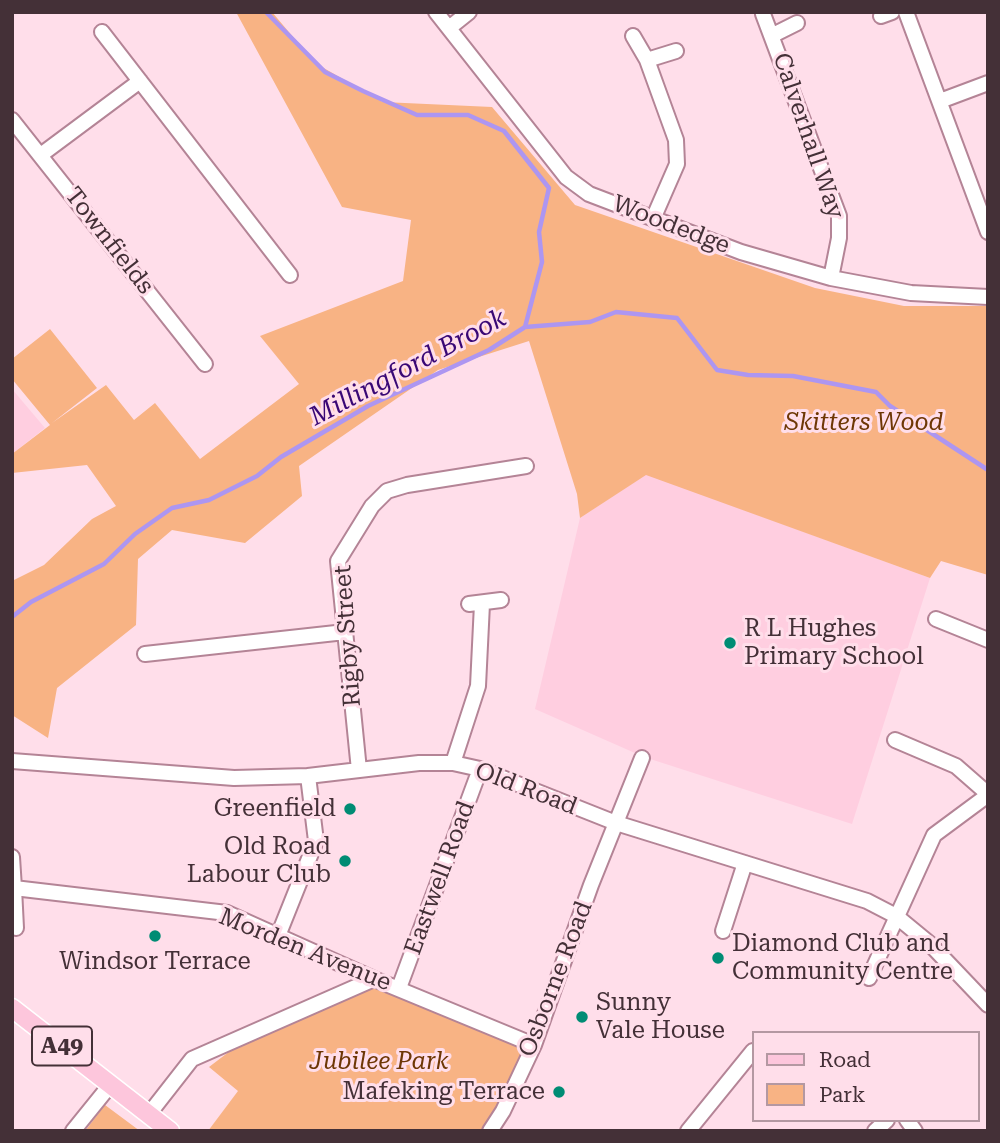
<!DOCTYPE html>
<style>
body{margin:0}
#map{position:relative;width:1000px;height:1143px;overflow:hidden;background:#ffdeea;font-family:"Roboto Serif",serif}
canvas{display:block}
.frame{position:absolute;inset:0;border:14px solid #443037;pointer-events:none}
.legend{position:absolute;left:752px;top:1031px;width:228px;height:91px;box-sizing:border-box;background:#ffdeea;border:2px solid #b498a2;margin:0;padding:9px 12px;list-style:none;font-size:21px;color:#443037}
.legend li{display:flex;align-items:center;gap:14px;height:35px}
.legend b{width:35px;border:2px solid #b498a2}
</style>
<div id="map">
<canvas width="1000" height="1143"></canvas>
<div class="frame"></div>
<ul class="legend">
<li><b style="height:9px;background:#fdc6dc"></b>Road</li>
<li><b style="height:19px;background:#f8b384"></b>Park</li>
</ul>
</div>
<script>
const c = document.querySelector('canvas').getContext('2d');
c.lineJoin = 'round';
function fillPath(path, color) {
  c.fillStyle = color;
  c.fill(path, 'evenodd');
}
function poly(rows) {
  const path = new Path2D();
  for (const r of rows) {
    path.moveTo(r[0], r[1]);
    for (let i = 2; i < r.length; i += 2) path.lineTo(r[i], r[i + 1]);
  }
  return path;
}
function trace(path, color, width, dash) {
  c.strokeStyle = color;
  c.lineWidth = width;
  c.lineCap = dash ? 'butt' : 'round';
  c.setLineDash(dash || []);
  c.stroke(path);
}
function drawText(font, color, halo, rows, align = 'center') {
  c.font = font + ' "Roboto Serif",serif';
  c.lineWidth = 6;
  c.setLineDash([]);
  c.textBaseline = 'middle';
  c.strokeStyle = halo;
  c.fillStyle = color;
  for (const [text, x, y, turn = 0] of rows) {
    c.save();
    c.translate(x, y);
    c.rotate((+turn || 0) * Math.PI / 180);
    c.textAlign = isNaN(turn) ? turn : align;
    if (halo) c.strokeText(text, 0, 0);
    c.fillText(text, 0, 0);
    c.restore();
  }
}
fillPath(poly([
 [12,389,45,428,12,454],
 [646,474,930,578,852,824,644,757,535,709,580,518]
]), '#ffcee0');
fillPath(poly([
 [236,12,272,12,315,63,383,102,492,107,575,205,815,288,904,306,988,306,988,575,941,561,930,578,646,475,580,518,577,494,529,341,438,370,299,466,302,496,245,543,172,530,138,559,136,625,57,688,48,738,12,715,12,581,44,565,92,519,116,506,87,465,12,473,12,454,50,425,12,379,12,359,50,329,97,388,52,423,106,385,134,420,155,403,200,459,299,384,260,336,403,281,411,220,342,207],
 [373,987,398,994,524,1049,495,1112,480,1131,208,1131,238,1091,209,1067,234,1048],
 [105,1105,140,1131,85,1131]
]), '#f8b384');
trace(poly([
 [266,12,325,72,363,91,417,115,468,115,504,131,549,188,539,232,542,262,525,327],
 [12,617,31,602,104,564,135,534,172,508,209,500,257,476,281,457,368,406,489,350,525,327,590,322,616,312,677,318,717,370,748,375,793,376,876,392,890,406,988,470]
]), '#ad96f1', 4.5);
const minor = poly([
 [436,12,566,177,589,194,741,252,831,278,911,293,988,297],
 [906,12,988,232],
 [763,14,839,216,839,238,831,278],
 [881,16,892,12],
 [449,28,469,12],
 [102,32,290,275],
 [773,35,797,23],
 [633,36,647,60,676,140,677,164,653,219],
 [647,60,676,51],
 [940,101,988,83],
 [12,120,205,364],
 [42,154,140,81],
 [469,604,501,600],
 [936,619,988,640],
 [145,654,345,632],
 [895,740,956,766,988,794],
 [12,761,234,778,308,776,419,763,453,763,480,769,616,823,867,901,896,916,930,944,988,1005],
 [453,763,478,686,482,604],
 [359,770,338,561,372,506,387,491,407,485,526,466],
 [12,857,14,888,227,913,374,979,534,1045],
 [14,888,16,928],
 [723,931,745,863],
 [278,936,316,841,308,776],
 [869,978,934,835,988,795],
 [399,988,480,769],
 [149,1114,192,1059,374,979],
 [907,1120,915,1131],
 [73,1131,111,1084],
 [490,1131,503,1111,534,1045,591,885,642,758],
 [688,1131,753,1051],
 [875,1131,887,1120]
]);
const major = poly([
 [12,1008,170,1131]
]);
trace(minor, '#b48496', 18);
trace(major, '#fff', 21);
trace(minor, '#fff', 14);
trace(major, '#fdc6dc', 18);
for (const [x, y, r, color] of [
 [730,643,7,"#008c74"],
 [350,809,7,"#008c74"],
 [345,861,7,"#008c74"],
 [155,936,7,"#008c74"],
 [718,958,7,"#008c74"],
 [582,1017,7,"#008c74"],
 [559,1092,7,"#008c74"]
]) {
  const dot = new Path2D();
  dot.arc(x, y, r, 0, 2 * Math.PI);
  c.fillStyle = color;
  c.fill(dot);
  trace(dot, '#ffdeea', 2.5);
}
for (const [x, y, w] of [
 [62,1046,60]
]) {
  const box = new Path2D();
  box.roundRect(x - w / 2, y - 19.5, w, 39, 5);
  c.fillStyle = '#ffdeea';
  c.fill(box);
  trace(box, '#443037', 2);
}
drawText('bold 23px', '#443037', null, [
 ["A49",62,1046]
]);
drawText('24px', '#443037', '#ffdeea', [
 ["Calverhall Way",808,136,71],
 ["Woodedge",671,225,21],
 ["Townfields",109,241,52],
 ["Rigby Street",348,636,-94],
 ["Old Road",526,789,21],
 ["Eastwell Road",440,878,-70],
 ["Morden Avenue",305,950,22],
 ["Osborne Road",556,979,-69]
]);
drawText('italic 24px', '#6e3705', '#ffdeea', [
 ["Skitters Wood",864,423],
 ["Jubilee Park",379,1062]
]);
drawText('24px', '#443037', '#ffdeea', [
 ["R L Hughes",744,629],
 ["Primary School",744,657],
 ["Greenfield",336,809,"right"],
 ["Old Road",331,847,"right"],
 ["Labour Club",331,875,"right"],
 ["Diamond Club and",732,944],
 ["Community Centre",732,972],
 ["Windsor Terrace",155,962,"center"],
 ["Sunny",596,1003],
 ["Vale House",596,1031],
 ["Mafeking Terrace",545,1092,"right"]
], 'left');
drawText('italic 26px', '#390775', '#ffdeea', [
 ["Millingford Brook",408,368,-28]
]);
</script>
